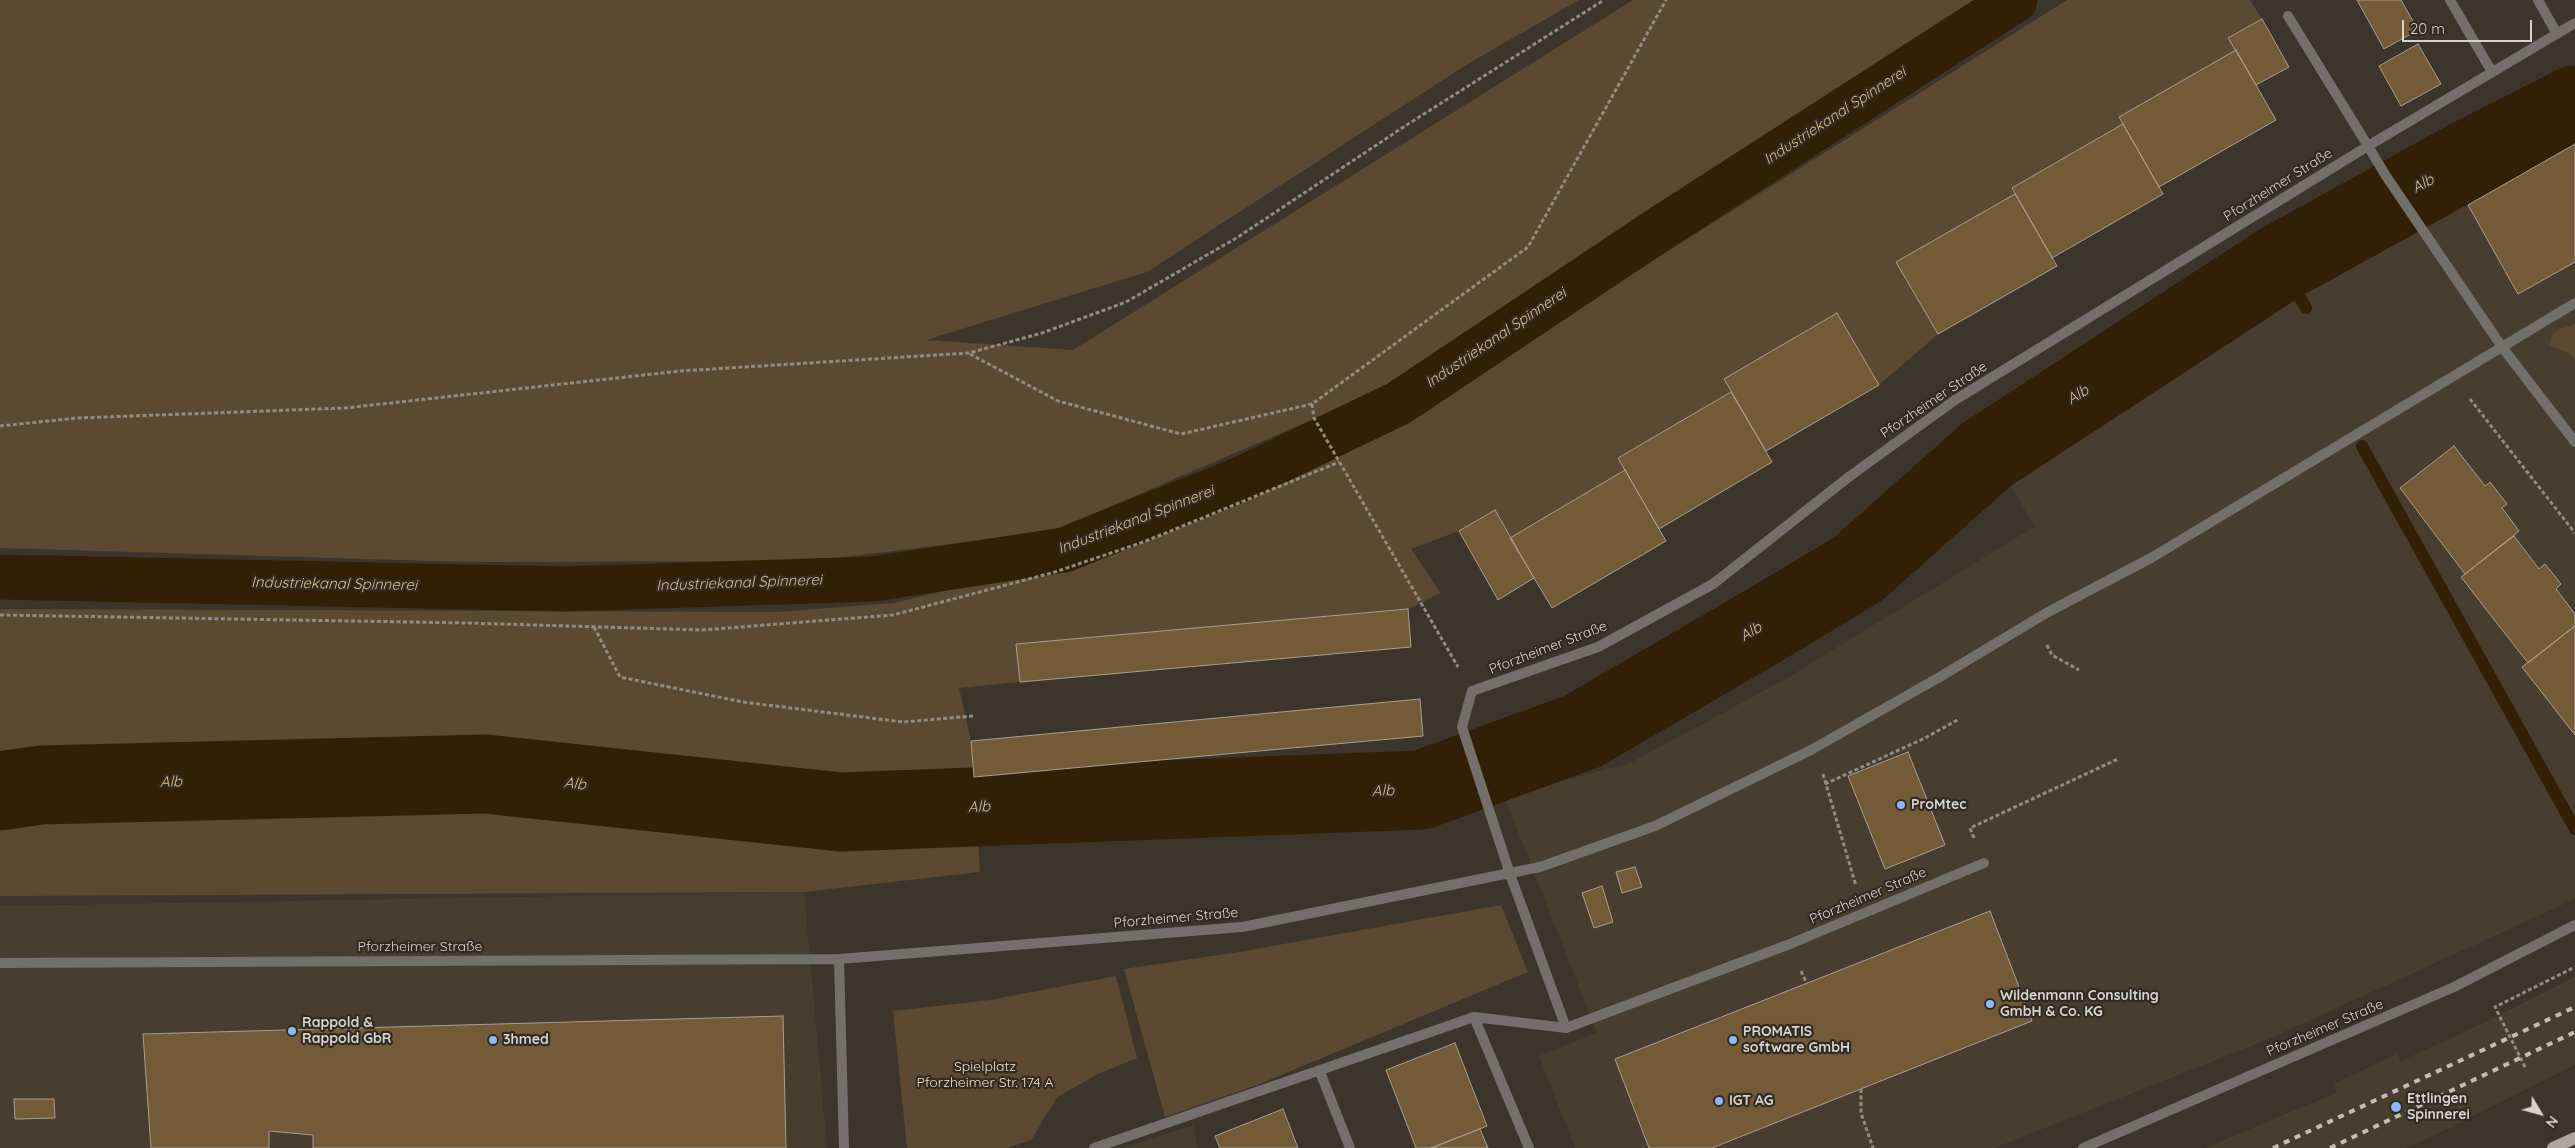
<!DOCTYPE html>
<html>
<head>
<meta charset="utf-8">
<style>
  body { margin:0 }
  #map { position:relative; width:2575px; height:1148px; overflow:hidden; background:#3c352c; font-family:Quicksand,sans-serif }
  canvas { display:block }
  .north { position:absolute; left:2515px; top:1088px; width:50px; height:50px; -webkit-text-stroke:4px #322b23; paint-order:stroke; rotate:127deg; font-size:14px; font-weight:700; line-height:20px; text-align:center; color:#d7d3cd }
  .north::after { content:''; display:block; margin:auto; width:18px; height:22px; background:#d7d3cd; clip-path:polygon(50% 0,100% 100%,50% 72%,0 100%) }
  .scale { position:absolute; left:2402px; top:20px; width:130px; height:22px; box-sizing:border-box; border:2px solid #d7d3cd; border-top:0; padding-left:6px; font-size:15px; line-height:18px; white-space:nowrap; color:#d7d3cd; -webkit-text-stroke:4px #322b23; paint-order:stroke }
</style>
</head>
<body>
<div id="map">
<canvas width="2575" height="1148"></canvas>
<div class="north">N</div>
<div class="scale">20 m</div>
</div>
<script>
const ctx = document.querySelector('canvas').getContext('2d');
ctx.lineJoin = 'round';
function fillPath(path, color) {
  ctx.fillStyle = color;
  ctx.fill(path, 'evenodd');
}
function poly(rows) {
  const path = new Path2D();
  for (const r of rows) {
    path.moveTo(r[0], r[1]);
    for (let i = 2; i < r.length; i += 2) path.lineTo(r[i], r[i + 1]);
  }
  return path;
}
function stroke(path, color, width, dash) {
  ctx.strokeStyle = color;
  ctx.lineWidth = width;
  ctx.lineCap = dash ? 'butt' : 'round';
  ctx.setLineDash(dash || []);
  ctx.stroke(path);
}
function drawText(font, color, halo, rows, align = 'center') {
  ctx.font = font + ' Quicksand,sans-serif';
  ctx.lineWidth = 4.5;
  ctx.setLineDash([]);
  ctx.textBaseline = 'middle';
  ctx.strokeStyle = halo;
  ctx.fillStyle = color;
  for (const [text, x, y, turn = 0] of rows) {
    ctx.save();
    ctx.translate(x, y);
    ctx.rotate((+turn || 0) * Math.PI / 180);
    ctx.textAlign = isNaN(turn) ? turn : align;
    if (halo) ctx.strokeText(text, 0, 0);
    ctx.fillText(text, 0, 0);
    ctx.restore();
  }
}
fillPath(poly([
  [2575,134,2575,899,2271,1038,1994,1148,1575,1148,1539,1056,1597,1033,1504,796,1630,763,1782,681,2034,527,2002,468],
  [804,892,827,1148,0,1148,0,906],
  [2575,977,2575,1065,2431,1137,2406,1148,2205,1148,2336,1093,2335,1083,2397,1054,2401,1061,2486,1022],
  [1193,1125,1198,1148,1121,1148]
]), '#483e2f');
fillPath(poly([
  [0,0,1579,0,1466,65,1147,272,926,340,1073,350,1633,0,1983,0,1384,389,1053,531,813,561,466,562,0,548],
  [2067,0,2250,0,2262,19,2229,37,2236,50,2123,124,2012,188,2015,194,1896,262,1938,334,1879,385,1837,313,1724,379,1731,392,1618,458,1625,470,1510,538,1495,510,1459,531,1411,549,1441,593,1408,609,1017,644,1020,682,959,688,971,741,980,872,804,892,0,896,0,609,776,612,894,603,1034,569,1177,522,1327,455,1370,439],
  [2575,324,2575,360,2570,354,2549,345,2552,335,2557,330],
  [1501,905,1528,972,1257,1085,1165,1117,1124,969,1239,952],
  [1116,976,1137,1058,1100,1073,1057,1097,1031,1140,1007,1148,907,1148,893,1011,990,1000]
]), '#5b4a31');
stroke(poly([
  [2280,263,2306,308],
  [2362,446,2575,829]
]), '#312005', 12);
stroke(poly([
  [0,577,565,589,873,579,1064,550,1239,480,1399,403,1661,228,2015,0]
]), '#312005', 45);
stroke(poly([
  [0,791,41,785,485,774,841,812,1421,790,1583,731,1758,629,1858,569,1986,455,2280,263,2465,161,2575,105]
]), '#312005', 79);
const building = poly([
  [2357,0,2401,0,2418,30,2384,49,2357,0],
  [2262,19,2289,67,2256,85,2228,38,2262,19],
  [2418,44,2441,84,2401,106,2379,66,2418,44],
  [2236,50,2276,120,2159,187,2119,117,2236,50],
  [2123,124,2163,194,2052,258,2012,188,2123,124],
  [2575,144,2575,262,2518,294,2468,205,2575,144],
  [2015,194,2057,266,1938,334,1896,262,2015,194],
  [1837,313,1879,385,1766,451,1724,379,1837,313],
  [1731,392,1772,462,1659,529,1618,458,1731,392],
  [2454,446,2485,486,2490,482,2507,504,2502,508,2519,531,2465,574,2400,488,2454,446],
  [1625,470,1666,541,1552,608,1510,538,1625,470],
  [1495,510,1534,578,1498,600,1459,531,1495,510],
  [2514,536,2539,569,2545,564,2561,584,2556,589,2575,614,2575,626,2528,663,2461,577,2514,536],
  [1408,609,1411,647,1020,682,1016,644,1408,609],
  [2575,626,2575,735,2522,667,2575,626],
  [1420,699,1423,736,974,777,971,741,1420,699],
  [1908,752,1945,845,1885,869,1848,776,1908,752],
  [1635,867,1642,887,1622,893,1616,872,1635,867],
  [1602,886,1613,922,1594,928,1582,893,1602,886],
  [1990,911,2032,1021,1712,1148,1649,1148,1615,1059,1990,911],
  [783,1016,786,1148,313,1148,313,1135,269,1131,269,1148,151,1148,143,1034,783,1016],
  [1455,1043,1487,1126,1431,1148,1416,1148,1386,1070,1455,1043],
  [14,1099,54,1099,55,1118,15,1119,14,1099],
  [1283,1109,1298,1148,1220,1148,1215,1136,1283,1109],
  [1480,1129,1488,1148,1431,1148,1480,1129]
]);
fillPath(building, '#745b37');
stroke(building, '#a79f94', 1);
stroke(poly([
  [970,354,1058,401,1181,434,1312,404,1528,247,1666,0],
  [2470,399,2575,533],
  [1312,404,1314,418,1458,667],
  [0,426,78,418,345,408,680,371,969,353,1042,333,1126,302,1238,237,1405,126,1604,0],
  [0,615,468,623,702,630,893,615,1055,572,1146,541,1339,462],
  [594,627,620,677,743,702,903,722,973,716],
  [2047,645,2052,655,2079,670],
  [1823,774,1856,886],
  [1825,784,1925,738,1959,719],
  [1974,838,1970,828,2118,759],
  [1801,971,1807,984],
  [2525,1067,2495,1007,2575,967],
  [1861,1089,1861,1113,1873,1148]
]), '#908b83', 3, [4, 2.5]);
stroke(poly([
  [2450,0,2492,72],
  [2538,0,2557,34],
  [2288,16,2368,146,2575,23],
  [2502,347,2575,303],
  [1474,1017,1529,1148],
  [1566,1028,1790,944,1984,863],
  [1320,1072,1350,1148],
  [1094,1148,1474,1017,1566,1028,1510,874]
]), '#736f6b', 10);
stroke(poly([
  [1510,874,1462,727,1472,691,1598,647,1713,584,1850,476,1955,400,2368,146,2386,176,2502,347,2575,442],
  [839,959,844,1148],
  [0,963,839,959,1242,927,1540,867,1655,826,1811,750,1938,678,2048,612,2151,558,2502,347],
  [2083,1148,2454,987,2575,925]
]), '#736f6b', 10);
stroke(poly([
  [2553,1148,2575,1138]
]), '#ada79d', 12);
stroke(poly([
  [2273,1148,2575,1007],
  [2330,1148,2575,1032]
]), '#c2beb7', 4, [6, 6]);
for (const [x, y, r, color] of [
  [1901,805,5,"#88bafc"],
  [1990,1004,5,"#88bafc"],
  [292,1031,5,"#88bafc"],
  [493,1040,5,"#88bafc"],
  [1733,1040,5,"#88bafc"],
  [1719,1101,5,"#88bafc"],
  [2396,1107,6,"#88bafc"]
]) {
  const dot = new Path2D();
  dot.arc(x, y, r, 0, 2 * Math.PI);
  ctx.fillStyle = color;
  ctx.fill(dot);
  stroke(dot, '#322b23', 2);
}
drawText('14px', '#d7d3cd', '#322b23', [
  ["Pforzheimer Straße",2278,185,-32],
  ["Pforzheimer Straße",1934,400,-34],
  ["Pforzheimer Straße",1548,648,-21],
  ["Pforzheimer Straße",1868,896,-23],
  ["Pforzheimer Straße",1176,918,-5],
  ["Pforzheimer Straße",420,947],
  ["Pforzheimer Straße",2325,1028,-23]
]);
drawText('bold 14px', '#d7d3cd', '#322b23', [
  ["ProMtec",1911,805],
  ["Wildenmann Consulting",2000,996],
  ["GmbH & Co. KG",2000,1012],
  ["Rappold &",302,1023],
  ["Rappold GbR",302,1039],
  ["PROMATIS",1743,1032],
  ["software GmbH",1743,1048],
  ["3hmed",503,1040],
  ["Ettlingen",2407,1099],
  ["Spinnerei",2407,1115],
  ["IGT AG",1729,1101]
], 'left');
drawText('14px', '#f9dfbc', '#322b23', [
  ["Spielplatz",985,1067],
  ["Pforzheimer Str. 174 A",985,1083]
]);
drawText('italic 15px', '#e4ba7f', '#322b23', [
  ["Industriekanal Spinnerei",1835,116,-33],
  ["Alb",2423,184,-29],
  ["Industriekanal Spinnerei",1496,338,-34],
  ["Alb",2078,395,-33],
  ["Industriekanal Spinnerei",1136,520,-21],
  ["Industriekanal Spinnerei",739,583,-2],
  ["Industriekanal Spinnerei",334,584,1],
  ["Alb",1751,632,-31],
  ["Alb",171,782,-1],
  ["Alb",575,784,6],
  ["Alb",1383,791,-2],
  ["Alb",979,807,-2]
]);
</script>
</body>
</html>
